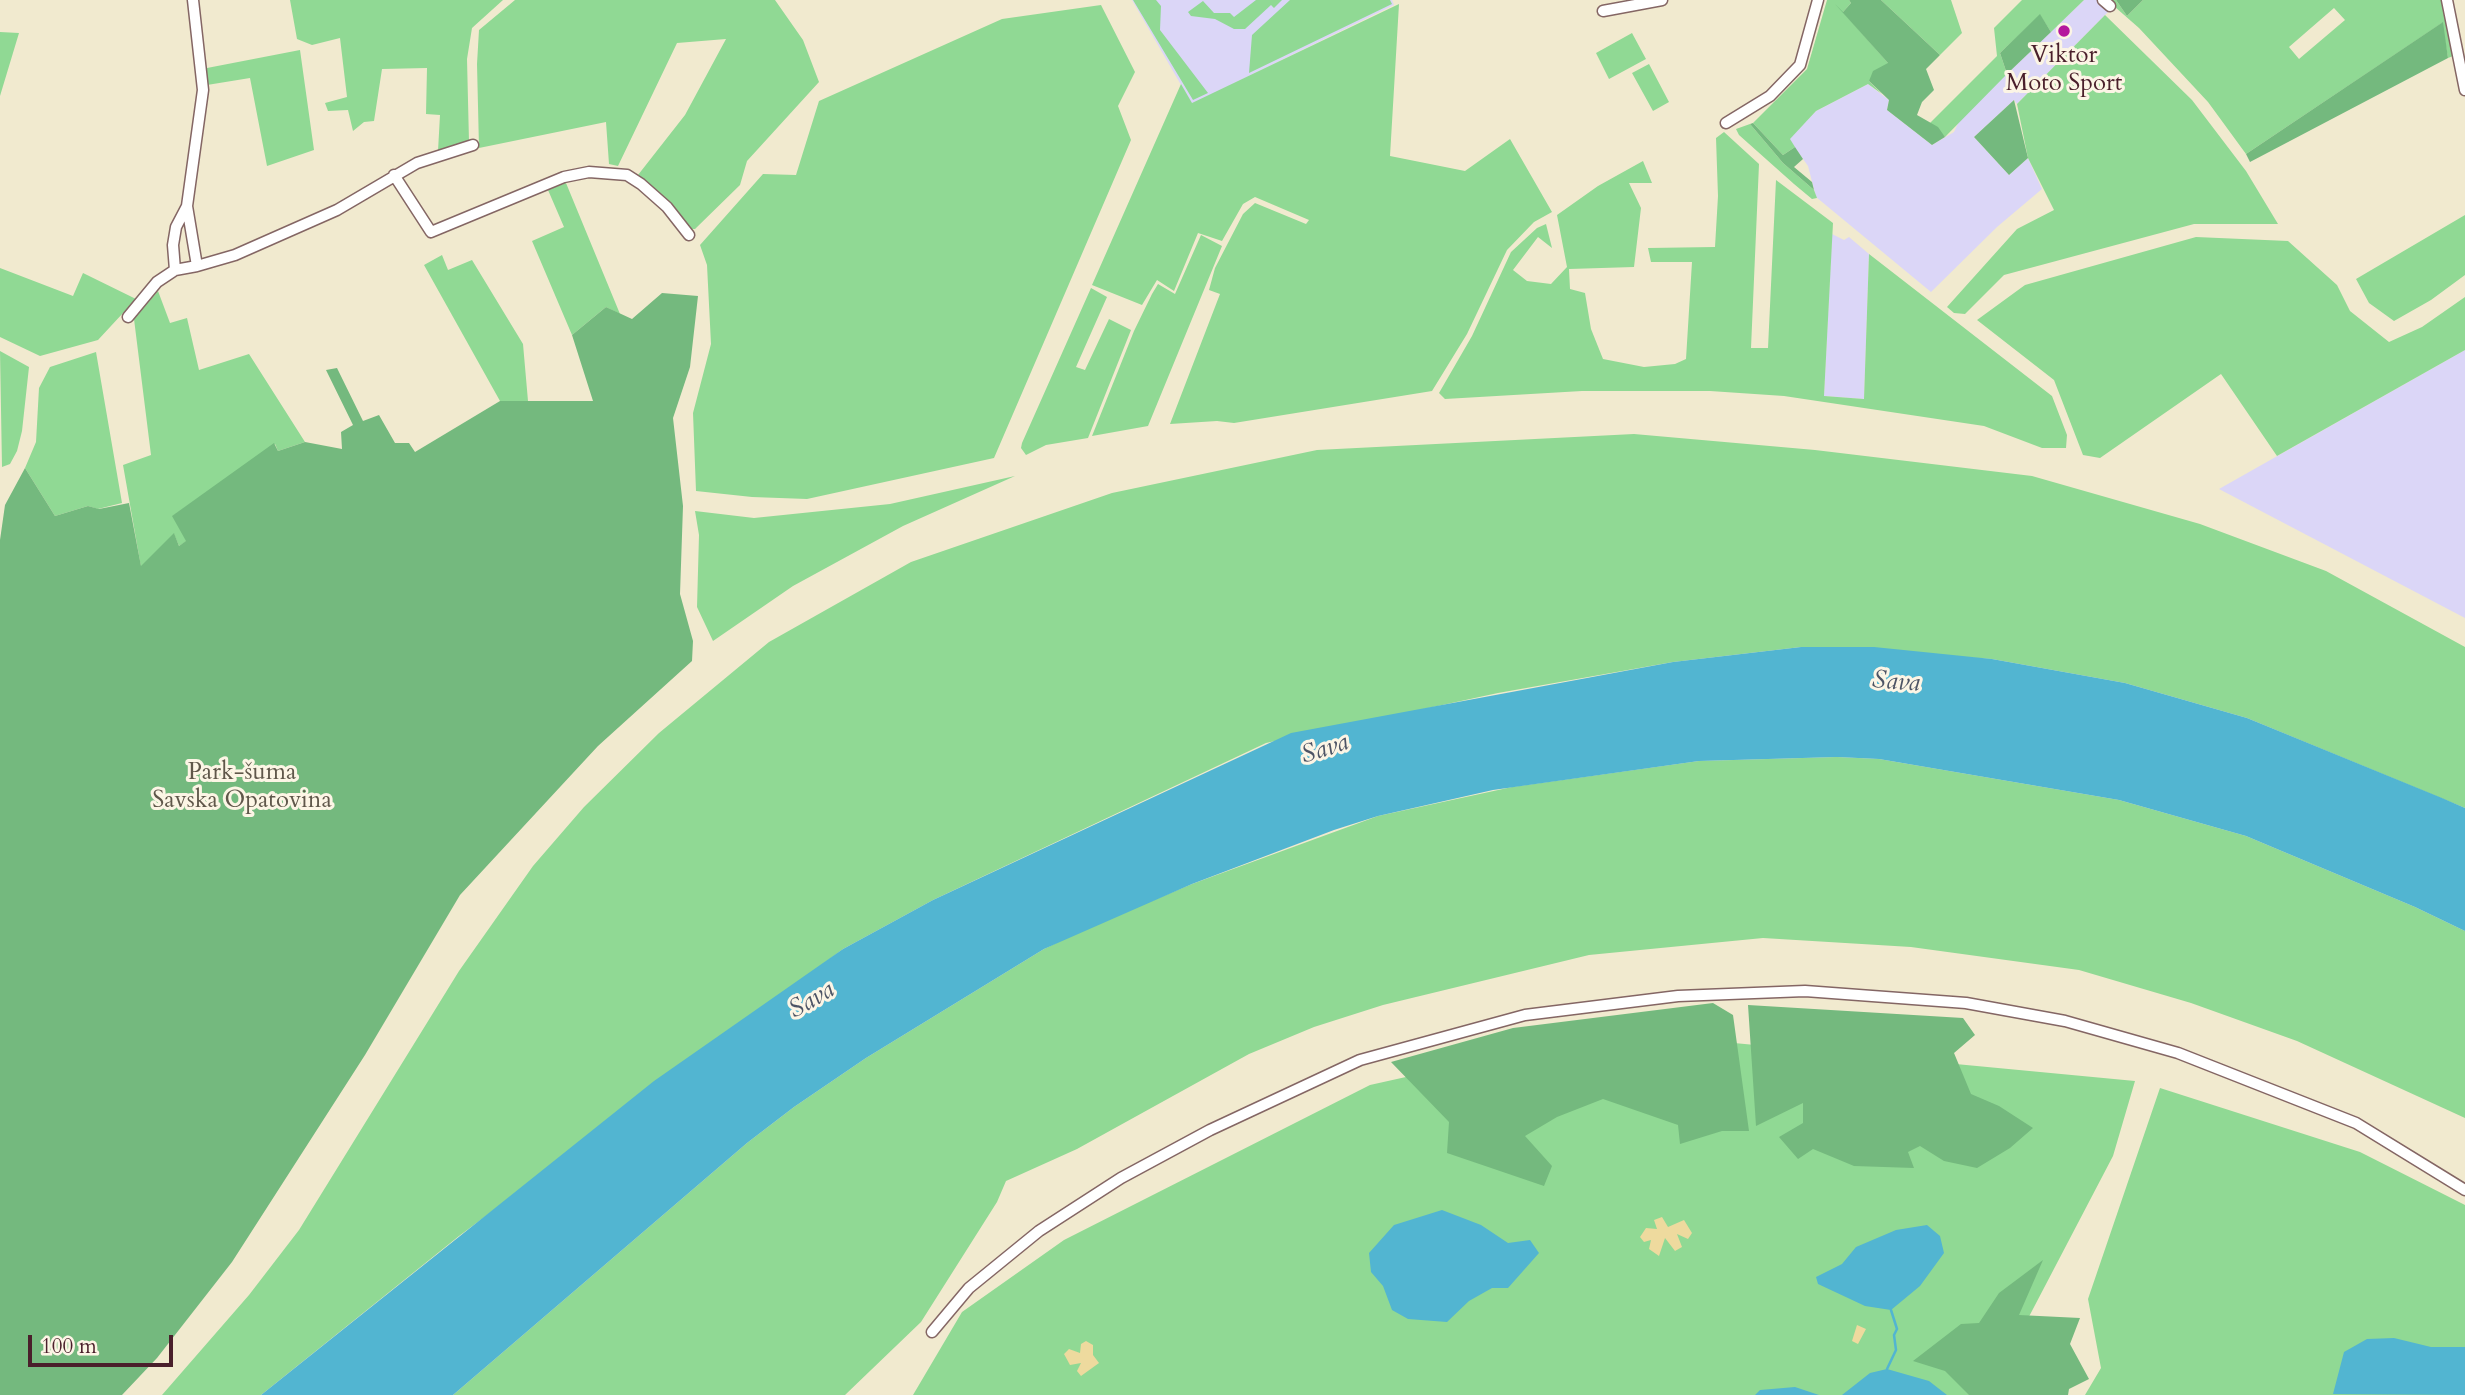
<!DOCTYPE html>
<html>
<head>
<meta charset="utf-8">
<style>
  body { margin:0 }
  #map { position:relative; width:2465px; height:1395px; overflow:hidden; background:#f1eacf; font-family:Cardo,serif }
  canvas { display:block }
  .scale { position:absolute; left:28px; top:1335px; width:145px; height:32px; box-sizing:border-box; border:4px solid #4a1f2b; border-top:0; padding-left:9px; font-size:21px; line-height:24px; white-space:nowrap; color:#4a1f2b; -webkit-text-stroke:5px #fcf5e5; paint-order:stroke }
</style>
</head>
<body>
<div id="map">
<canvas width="2465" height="1395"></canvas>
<div class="scale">100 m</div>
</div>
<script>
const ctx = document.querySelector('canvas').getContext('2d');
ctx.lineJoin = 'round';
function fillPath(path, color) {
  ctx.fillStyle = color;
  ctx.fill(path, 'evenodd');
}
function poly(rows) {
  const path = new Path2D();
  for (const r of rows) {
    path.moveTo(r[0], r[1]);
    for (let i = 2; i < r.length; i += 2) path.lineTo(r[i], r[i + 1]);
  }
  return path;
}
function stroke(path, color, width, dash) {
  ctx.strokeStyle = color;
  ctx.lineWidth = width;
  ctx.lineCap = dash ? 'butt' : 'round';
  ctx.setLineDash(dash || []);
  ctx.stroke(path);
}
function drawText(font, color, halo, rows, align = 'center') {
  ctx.font = font + ' Cardo,serif';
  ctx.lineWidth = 6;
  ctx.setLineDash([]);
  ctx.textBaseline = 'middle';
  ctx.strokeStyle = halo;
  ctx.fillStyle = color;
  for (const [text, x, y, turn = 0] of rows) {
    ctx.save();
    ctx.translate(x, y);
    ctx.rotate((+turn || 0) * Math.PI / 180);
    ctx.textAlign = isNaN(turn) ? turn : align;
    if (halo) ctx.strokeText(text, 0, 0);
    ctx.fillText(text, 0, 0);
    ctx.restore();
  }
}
fillPath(poly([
  [1132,0,1392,0,1394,5,1192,104],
  [2084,0,2098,0,2109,11,2017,104,2014,100,1974,137,2009,175,2028,158,2042,189,1997,227,1931,292,1816,197,1808,166,1789,139,1816,111,1868,84,1889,100,1887,110,1932,145,1954,132,1960,119],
  [1832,234,1844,240,1849,237,1869,254,1864,399,1824,396],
  [2465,350,2465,618,2219,489]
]), '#dbd6f7');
fillPath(poly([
  [290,0,503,0,472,28,467,59,469,142,438,151,440,115,426,114,427,68,382,69,374,121,364,122,353,131,348,110,328,111,325,103,347,97,340,38,312,45,297,39],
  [515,0,775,0,803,40,819,82,747,161,740,185,695,229,690,229,658,192,638,175,685,115,726,39,677,43,618,166,609,164,606,122,479,148,477,64,479,30],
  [1133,0,1156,0,1161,6,1160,30,1208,93,1193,100],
  [1256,0,1282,0,1274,8,1271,5,1245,29,1234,29,1215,19,1191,16,1188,12,1203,1,1214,13,1230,13,1234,17],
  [1290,0,1390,0,1392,4,1249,73,1252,35],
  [1827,0,1849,0,1851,3,1843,12,1889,64,1869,81,1882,94,1868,84,1816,111,1790,139,1795,147,1783,155,1753,123,1807,69],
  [1881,0,1951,0,1962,33,1940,55],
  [2022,0,2084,0,2051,32,2040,15,2000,53,2007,74,1945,137,1930,123,1997,56,1994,28],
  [2107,0,2116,0,2127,16,2143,0,2443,0,2453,56,2448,58,2442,23,2246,154,2208,102,2139,28],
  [2334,8,2345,20,2299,59,2289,47],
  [1399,4,1390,156,1465,171,1510,139,1552,212,1534,222,1507,250,1467,334,1432,391,1234,423,1217,421,1170,424,1220,294,1209,290,1215,268,1243,214,1255,203,1306,224,1309,220,1255,197,1243,204,1222,241,1198,233,1174,291,1157,280,1142,305,1092,285,1181,84,1192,103],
  [1101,5,1135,72,1118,106,1131,140,994,458,807,499,752,497,696,491,693,413,711,344,707,265,700,245,763,174,796,175,819,101,1002,19],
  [2105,15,2192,100,2246,171,2278,224,2194,224,2004,275,1965,314,1954,313,1947,307,2017,229,2054,210,2028,158,2017,104],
  [0,32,19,33,0,96],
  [1632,33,1646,59,1609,79,1596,53],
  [300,50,314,150,267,166,250,78,207,85,207,68],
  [1649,64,1669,102,1653,111,1632,73],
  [1750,124,1783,163,1814,190,1817,198,1812,199,1794,184,1739,135,1736,129],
  [1724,132,1759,164,1751,348,1768,348,1776,180,1833,223,1824,396,1864,399,1869,254,2052,396,2067,435,2066,448,2042,448,1984,426,1784,396,1710,391,1582,391,1445,399,1439,393,1472,336,1511,252,1537,228,1546,224,1552,248,1538,237,1513,270,1527,281,1551,284,1567,267,1557,215,1598,186,1643,161,1652,183,1629,183,1641,208,1634,267,1569,269,1570,289,1585,293,1591,329,1603,359,1644,367,1675,364,1686,359,1692,262,1651,262,1648,248,1715,247,1718,196,1716,138],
  [566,183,620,314,606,307,572,335,532,241,564,227,548,190],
  [2465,215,2465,275,2431,300,2394,321,2369,303,2356,279],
  [1201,235,1222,246,1148,426,1092,436,1134,331,1152,294,1158,284,1175,294],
  [2196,237,2288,241,2337,285,2350,311,2389,342,2422,327,2465,297,2465,350,2277,456,2221,374,2100,458,2083,455,2054,380,1977,320,2025,285],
  [442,255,448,270,472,260,523,344,528,401,500,401,424,265],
  [0,268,73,296,83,273,136,299,98,340,40,356,0,337],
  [1091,288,1107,297,1076,367,1085,370,1109,319,1131,330,1088,438,1046,445,1026,455,1021,448,1022,443],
  [158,291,170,323,187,318,199,370,249,354,305,442,278,451,275,444,173,516,187,541,179,546,174,534,141,567,123,465,151,455,134,319],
  [0,351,29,367,22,431,17,451,10,464,2,467],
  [96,352,122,503,98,509,88,506,55,516,25,468,36,442,39,388,50,367],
  [1634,434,1815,450,2032,476,2200,524,2326,571,2465,647,2465,808,2247,718,2125,683,1992,659,1801,647,1673,662,1498,693,1266,743,933,900,843,949,459,1236,261,1395,162,1395,249,1295,299,1230,459,971,533,866,584,807,659,733,769,642,911,562,1112,493,1317,450],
  [1015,476,903,526,793,586,713,641,697,607,699,535,695,511,754,518,890,504],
  [1837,757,1879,759,2119,800,2246,836,2415,907,2465,931,2465,1118,2297,1041,2191,1003,2079,970,1911,947,1763,938,1589,955,1383,1005,1314,1027,1249,1054,1077,1149,1006,1181,997,1202,921,1322,845,1395,453,1395,747,1143,794,1107,866,1058,1044,949,1087,928,1192,884,1378,816,1512,787,1699,761],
  [1713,1041,2135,1081,2113,1156,1988,1395,913,1395,962,1312,1064,1240,1370,1085,1554,1044],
  [2160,1088,2360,1152,2465,1205,2465,1395,2085,1395,2101,1368,2088,1299]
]), '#90d994');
fillPath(poly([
  [1849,0,1881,0,1940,55,1926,69,1934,90,1922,102,1917,115,1938,127,1945,137,1932,145,1887,110,1889,100,1869,81,1873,71,1888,63,1835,4,1843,12,1851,3],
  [2116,0,2143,0,2127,16],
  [2040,14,2051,32,2007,74,2000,53],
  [2443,22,2448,58,2250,162,2246,154],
  [2014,100,2028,158,2009,175,1974,137],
  [1753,123,1783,155,1795,147,1803,159,1794,167,1812,182,1814,190,1783,163,1750,124],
  [662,293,698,296,690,367,673,418,683,506,680,594,693,641,692,661,598,746,460,895,365,1055,232,1262,157,1358,122,1395,0,1395,0,540,5,505,25,468,55,516,88,506,99,509,129,503,141,566,174,533,179,546,186,541,172,516,274,443,278,451,305,442,342,449,341,432,353,425,326,370,337,368,363,421,379,415,395,443,409,443,415,452,500,401,593,401,572,335,606,307,632,319],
  [1713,1003,1733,1015,1749,1131,1722,1131,1680,1144,1678,1125,1603,1099,1557,1117,1525,1136,1552,1166,1544,1186,1447,1153,1449,1122,1391,1062,1513,1028],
  [1748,1005,1963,1018,1975,1035,1954,1053,1971,1094,1999,1106,2033,1128,2010,1148,1977,1168,1944,1161,1920,1146,1908,1152,1914,1168,1854,1166,1813,1149,1798,1159,1779,1137,1803,1123,1803,1103,1756,1126],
  [2043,1260,2019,1315,2080,1318,2070,1344,2089,1379,2069,1389,2068,1395,1969,1395,1945,1371,1913,1361,1961,1324,1979,1323,1999,1293]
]), '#74b97e');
fillPath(poly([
  [1662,1217,1668,1227,1684,1220,1692,1233,1688,1239,1677,1234,1682,1247,1675,1251,1665,1238,1659,1256,1649,1249,1651,1240,1644,1242,1640,1237,1646,1228,1657,1229,1654,1220],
  [1857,1325,1866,1329,1858,1344,1852,1341],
  [1086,1341,1093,1345,1093,1355,1099,1363,1081,1376,1077,1371,1081,1363,1070,1365,1064,1354,1069,1349,1080,1353,1081,1344]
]), '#eeda9e');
fillPath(poly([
  [1801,647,1874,647,1992,659,2125,683,2247,718,2442,798,2465,808,2465,931,2415,907,2246,836,2119,800,1879,759,1837,757,1699,761,1493,790,1378,816,1334,830,1192,884,1044,949,866,1058,794,1107,747,1143,453,1395,261,1395,654,1081,843,949,933,900,1291,733,1673,662],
  [1442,1210,1481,1225,1508,1243,1530,1240,1539,1253,1508,1288,1492,1288,1469,1301,1447,1322,1408,1319,1392,1310,1383,1286,1371,1272,1369,1253,1394,1225],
  [1927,1225,1940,1236,1944,1253,1920,1286,1891,1310,1865,1306,1818,1284,1816,1277,1842,1264,1856,1247,1896,1230],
  [2394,1338,2431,1347,2465,1347,2465,1395,2333,1394,2344,1352,2367,1339],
  [1887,1369,1929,1381,1947,1395,1842,1395,1870,1373],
  [1795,1387,1819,1395,1755,1395,1760,1390]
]), '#52b5d1');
stroke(poly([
  [1887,1369,1896,1350,1894,1335,1897,1329,1891,1310]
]), '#52b5d1', 2.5);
const minor = poly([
  [2103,0,2110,6],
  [2447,0,2465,90],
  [1603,11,1662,0],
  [1726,123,1770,96,1800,65,1818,0],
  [394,175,431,232,564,177,589,172,627,175,641,184,667,207,689,235],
  [187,206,176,227,173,245,175,270,197,266,187,206,203,90,193,0],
  [197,266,235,255,337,210,417,163,473,145],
  [128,317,157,282,175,270],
  [932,1332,969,1288,1039,1231,1121,1178,1210,1130,1360,1060,1525,1015,1678,996,1805,991,1966,1003,2065,1021,2178,1053,2356,1123,2465,1190]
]);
stroke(minor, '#846664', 13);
stroke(minor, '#fff', 10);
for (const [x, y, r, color] of [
  [2064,31,7,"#b5179e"]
]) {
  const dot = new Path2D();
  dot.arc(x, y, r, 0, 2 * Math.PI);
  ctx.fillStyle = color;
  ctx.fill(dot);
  stroke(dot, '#fcf5e5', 2.5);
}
drawText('24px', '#4a1f2b', '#fcf5e5', [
  ["Viktor",2064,56],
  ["Moto Sport",2064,84]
]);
drawText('24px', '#5f574a', '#fcf5e5', [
  ["Park-šuma",242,773],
  ["Savska Opatovina",242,801]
]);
drawText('italic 26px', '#4d5465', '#fcf5e5', [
  ["Sava",1896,683,4],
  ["Sava",1325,750,-18],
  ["Sava",812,1001,-31]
]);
</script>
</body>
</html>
